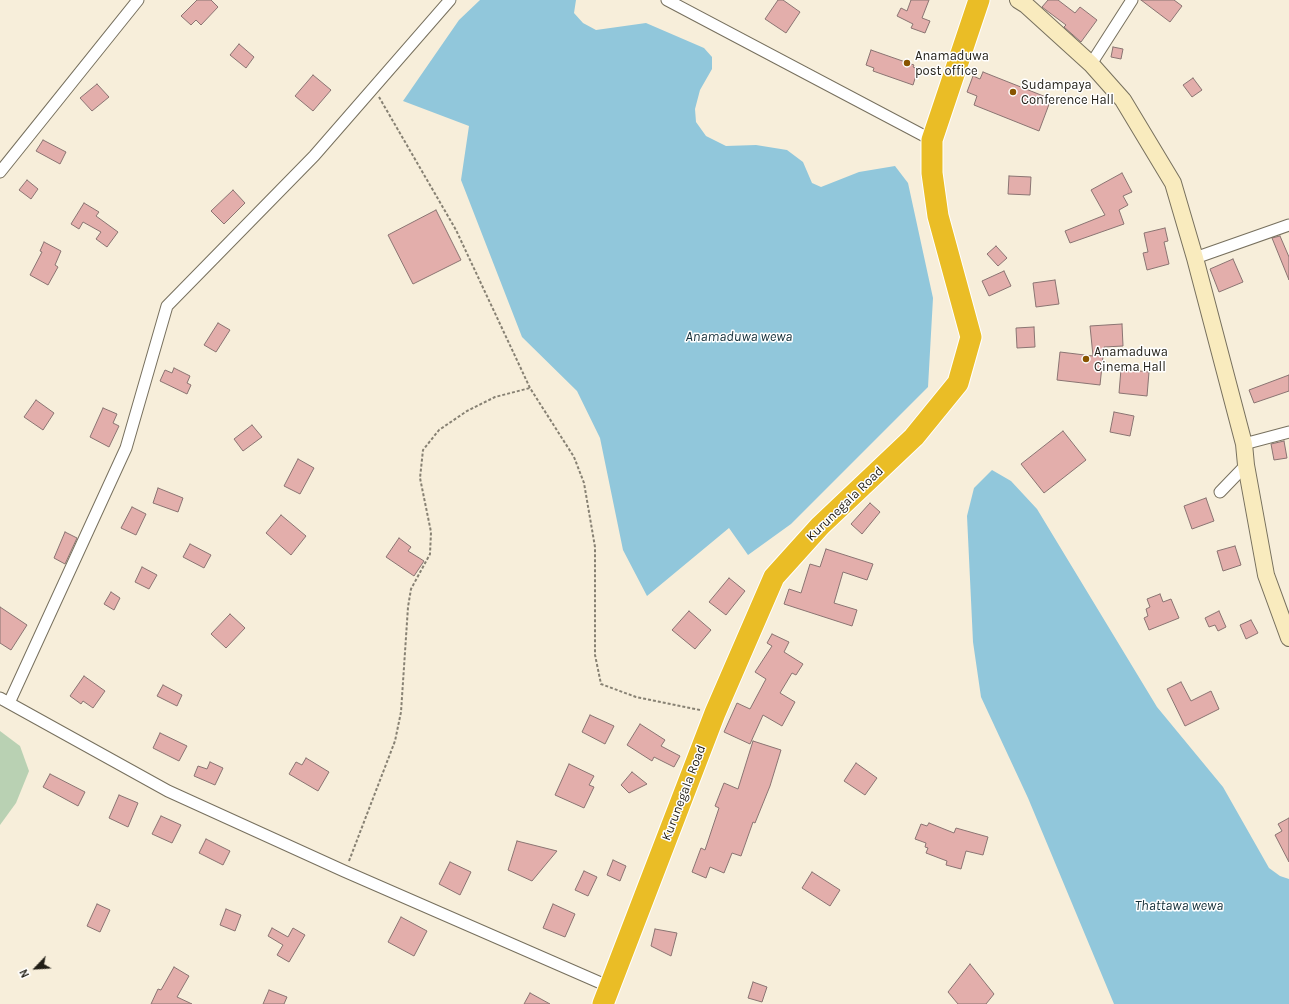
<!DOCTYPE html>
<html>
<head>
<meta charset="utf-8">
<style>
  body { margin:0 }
  #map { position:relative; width:1289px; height:1004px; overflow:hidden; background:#f7eeda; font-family:Karla,sans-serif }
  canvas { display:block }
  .north { position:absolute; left:16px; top:948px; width:40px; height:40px; -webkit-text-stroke:3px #fff; paint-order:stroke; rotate:245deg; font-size:11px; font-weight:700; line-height:16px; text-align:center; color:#211e16 }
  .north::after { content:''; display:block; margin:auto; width:14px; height:18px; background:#211e16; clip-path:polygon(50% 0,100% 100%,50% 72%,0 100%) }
</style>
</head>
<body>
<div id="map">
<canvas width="1289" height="1004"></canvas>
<div class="north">N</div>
</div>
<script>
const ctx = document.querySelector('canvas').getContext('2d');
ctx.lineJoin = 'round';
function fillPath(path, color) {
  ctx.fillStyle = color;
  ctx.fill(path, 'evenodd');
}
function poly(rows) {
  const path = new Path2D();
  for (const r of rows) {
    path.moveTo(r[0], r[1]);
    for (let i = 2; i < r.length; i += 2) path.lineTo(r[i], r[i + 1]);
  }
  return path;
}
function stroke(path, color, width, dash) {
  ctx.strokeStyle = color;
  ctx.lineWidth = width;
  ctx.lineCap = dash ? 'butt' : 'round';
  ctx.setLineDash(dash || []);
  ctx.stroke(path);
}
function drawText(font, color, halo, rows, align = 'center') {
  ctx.font = font + ' Karla,sans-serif';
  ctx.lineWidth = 3;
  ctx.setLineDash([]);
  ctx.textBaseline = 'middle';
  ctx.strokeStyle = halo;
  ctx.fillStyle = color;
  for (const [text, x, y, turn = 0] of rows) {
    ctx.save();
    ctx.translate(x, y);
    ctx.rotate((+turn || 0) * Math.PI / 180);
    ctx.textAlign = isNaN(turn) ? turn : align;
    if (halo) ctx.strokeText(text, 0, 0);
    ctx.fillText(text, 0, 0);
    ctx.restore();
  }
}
fillPath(poly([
  [0,731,20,746,29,771,16,803,0,825]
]), '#b9d1b3');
fillPath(poly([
  [480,0,576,0,574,13,583,23,596,30,646,23,704,48,712,57,712,69,700,90,695,109,696,122,706,136,726,146,756,145,787,150,803,162,812,183,821,187,859,172,895,166,908,183,933,298,928,387,791,524,748,555,729,528,647,596,623,550,600,438,577,391,522,337,461,180,469,126,403,101,459,20],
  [992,470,1011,481,1037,509,1157,707,1223,787,1269,868,1280,876,1289,879,1289,1004,1114,1004,1028,798,981,697,973,642,967,516,974,488]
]), '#91c7db');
const building = poly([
  [197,0,211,0,218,7,201,25,196,20,191,25,181,16,197,0],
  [778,0,783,0,800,12,786,33,765,19,778,0],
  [911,0,929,0,922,18,930,21,925,33,911,28,913,24,897,16,901,8,907,11,911,0],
  [1048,0,1058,0,1075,13,1080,7,1097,20,1081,42,1064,27,1066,25,1042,7,1048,0],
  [1141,0,1174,0,1182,6,1170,22,1141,0],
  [239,44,254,57,246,68,230,55,239,44],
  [1113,47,1123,49,1121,59,1111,57,1113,47],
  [871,50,914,65,913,67,918,69,913,85,873,71,874,68,866,65,871,50],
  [983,72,1051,99,1039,131,974,105,977,96,967,92,973,76,980,79,983,72],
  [313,75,331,90,313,111,295,96,313,75],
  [1193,78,1202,90,1192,97,1183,85,1193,78],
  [97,84,109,97,92,111,80,98,97,84],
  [43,140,66,152,60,164,36,151,43,140],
  [1122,173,1132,192,1123,196,1128,205,1119,210,1124,224,1070,243,1065,231,1105,215,1091,190,1122,173],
  [1009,176,1031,177,1030,195,1008,194,1009,176],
  [27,180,38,189,31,199,19,190,27,180],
  [233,190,245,203,224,224,211,211,233,190],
  [84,203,99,212,96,216,118,232,107,247,96,239,101,232,83,222,79,229,71,224,84,203],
  [436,210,461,260,413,284,388,235,436,210],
  [1165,228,1168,241,1164,242,1169,264,1147,270,1143,253,1148,252,1144,233,1165,228],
  [1280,236,1289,257,1289,280,1272,238,1280,236],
  [44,242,61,251,55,265,58,267,48,285,30,275,42,252,40,251,44,242],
  [996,246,1007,258,998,266,987,254,996,246],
  [1233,259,1243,282,1219,292,1210,269,1233,259],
  [1004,271,1011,286,989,296,982,281,1004,271],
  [1055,280,1059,304,1036,307,1033,283,1055,280],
  [218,323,230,330,216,352,204,345,218,323],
  [1122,324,1123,346,1104,347,1100,385,1057,380,1060,352,1093,356,1090,326,1122,324],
  [1034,327,1035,347,1017,348,1016,328,1034,327],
  [174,368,190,376,187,383,191,385,187,394,160,381,165,370,172,373,174,368],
  [1121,369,1149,372,1147,396,1119,393,1121,369],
  [1289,375,1289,391,1254,403,1249,390,1289,375],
  [36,400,54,413,43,430,24,417,36,400],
  [103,408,117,414,113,423,119,426,109,447,90,437,103,408],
  [1114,412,1134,416,1130,436,1110,432,1114,412],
  [252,425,262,437,243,451,234,439,252,425],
  [1063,431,1086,460,1044,493,1021,464,1063,431],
  [1284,441,1287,458,1274,460,1271,444,1284,441],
  [298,459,314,468,300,494,284,486,298,459],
  [158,488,183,498,178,512,153,503,158,488],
  [1206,498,1214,521,1192,529,1184,506,1206,498],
  [870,503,880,512,862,534,851,524,870,503],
  [132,507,146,514,136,535,121,528,132,507],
  [281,515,306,536,291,555,266,533,281,515],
  [65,532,77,538,65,564,54,558,65,532],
  [399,538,411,547,408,551,424,561,414,576,386,557,399,538],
  [190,544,211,555,204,568,183,557,190,544],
  [1235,546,1241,565,1223,571,1217,551,1235,546],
  [826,549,873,564,867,580,843,572,834,603,857,610,852,626,784,604,789,589,801,593,810,564,820,567,826,549],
  [142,567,157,575,149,589,135,582,142,567],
  [729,578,745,591,726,615,709,602,729,578],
  [111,592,120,598,114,610,104,604,111,592],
  [1160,594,1163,602,1171,599,1179,618,1149,630,1144,618,1148,616,1146,609,1150,607,1147,599,1160,594],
  [0,607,27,625,11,650,0,643,0,607],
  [689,611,711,630,695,649,672,630,689,611],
  [1219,611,1226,627,1218,631,1215,625,1209,627,1205,618,1219,611],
  [230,614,245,628,226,648,211,634,230,614],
  [1251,620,1258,633,1246,639,1240,625,1251,620],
  [772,634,789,642,784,652,803,664,796,675,792,673,780,693,795,702,782,726,763,715,750,744,724,732,737,703,750,709,766,679,755,672,772,646,767,643,772,634],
  [84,676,105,691,93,708,83,701,81,704,70,696,84,676],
  [1181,682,1191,701,1211,691,1219,709,1185,726,1167,689,1181,682],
  [163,685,182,695,177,706,157,696,163,685],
  [590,715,614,726,605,744,582,732,590,715],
  [640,724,665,740,661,746,680,756,674,767,654,757,652,761,627,745,640,724],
  [160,733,187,746,179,761,153,748,160,733],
  [753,741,781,750,770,786,755,823,753,822,741,856,732,853,724,873,710,867,706,878,692,872,701,848,705,850,719,808,715,806,724,783,738,789,753,741],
  [306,758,329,772,318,791,289,774,296,762,302,765,306,758],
  [210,762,223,768,215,785,194,776,198,766,207,769,210,762],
  [856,763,877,778,865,795,844,781,856,763],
  [569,764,594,776,589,785,594,787,584,808,555,795,569,764],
  [632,772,647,784,629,793,621,785,632,772],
  [50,774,85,792,78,806,43,787,50,774],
  [119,795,138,803,128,827,109,818,119,795],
  [161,816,181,825,172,843,152,834,161,816],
  [1289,818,1289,862,1275,835,1282,831,1278,824,1289,818],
  [929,823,954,833,956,828,988,837,983,855,966,851,961,869,946,865,947,861,926,853,928,848,925,847,926,843,915,839,921,824,927,826,929,823],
  [206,839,230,851,223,865,199,853,206,839],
  [517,841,557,851,532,881,508,870,517,841],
  [613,860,626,866,620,881,607,875,613,860],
  [450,862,471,872,460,895,439,884,450,862],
  [584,871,597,877,588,896,575,890,584,871],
  [812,872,840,890,830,906,802,888,812,872],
  [97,904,110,910,100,932,87,926,97,904],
  [553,904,575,914,565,937,543,928,553,904],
  [226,909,241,915,235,931,220,925,226,909],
  [401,917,427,931,414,956,388,942,401,917],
  [272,928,288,937,293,928,305,935,289,962,277,955,283,945,268,936,272,928],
  [655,929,677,933,671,956,651,946,655,929],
  [970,964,994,994,986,1004,958,1004,948,992,970,964],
  [174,967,189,976,177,997,192,1004,151,1004,158,989,161,990,174,967],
  [753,982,767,987,762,1002,748,998,753,982],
  [269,990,287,997,284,1004,263,1004,269,990],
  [530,993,550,1004,524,1004,530,993]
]);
fillPath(building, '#e3aeab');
stroke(building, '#8a7472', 1);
const street = poly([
  [667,0,932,140],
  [1091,64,1132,0],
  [0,172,138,0],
  [1195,258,1289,225],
  [1244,444,1289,432],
  [1220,492,1246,465],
  [0,698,168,791,344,871,610,987],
  [9,703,126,448,167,306,314,156,450,0]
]);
const secondary = poly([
  [1018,0,1026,5,1091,64,1123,100,1173,183,1195,258,1244,444,1246,465,1266,575,1289,638]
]);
const highway = poly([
  [603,1004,715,713,774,577,820,526,914,437,958,383,971,337,938,216,932,173,932,140,979,0]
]);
stroke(street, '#77705e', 13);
stroke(secondary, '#77705e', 18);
stroke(highway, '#fff', 23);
stroke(poly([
  [379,97,456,230,530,388,574,457,584,483,595,547,595,655,601,684,636,697,700,710],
  [349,861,395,741,401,712,408,607,411,589,430,554,431,532,420,478,423,450,439,430,467,411,495,397,530,388]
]), '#878173', 2, [3, 2]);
stroke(street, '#fff', 11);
stroke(secondary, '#f9ebbe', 16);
stroke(highway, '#eabd26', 21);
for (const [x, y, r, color] of [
  [907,63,4,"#885400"],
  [1013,92,4,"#885400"],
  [1086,359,4,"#885400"]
]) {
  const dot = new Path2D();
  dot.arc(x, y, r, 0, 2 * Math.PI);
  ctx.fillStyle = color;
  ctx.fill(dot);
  stroke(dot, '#fff', 1.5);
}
drawText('13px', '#211e16', '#fff', [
  ["Anamaduwa",915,56],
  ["post office",915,71],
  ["Sudampaya",1021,85],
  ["Conference Hall",1021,100],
  ["Anamaduwa",1094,352],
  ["Cinema Hall",1094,367]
], 'left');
drawText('13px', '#211e16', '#fff', [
  ["Kurunegala Road",845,504,-44],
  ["Kurunegala Road",684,793,-69]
]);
drawText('italic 14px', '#122d37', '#fff', [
  ["Anamaduwa wewa",739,337],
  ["Thattawa wewa",1179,906]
]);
</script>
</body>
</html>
